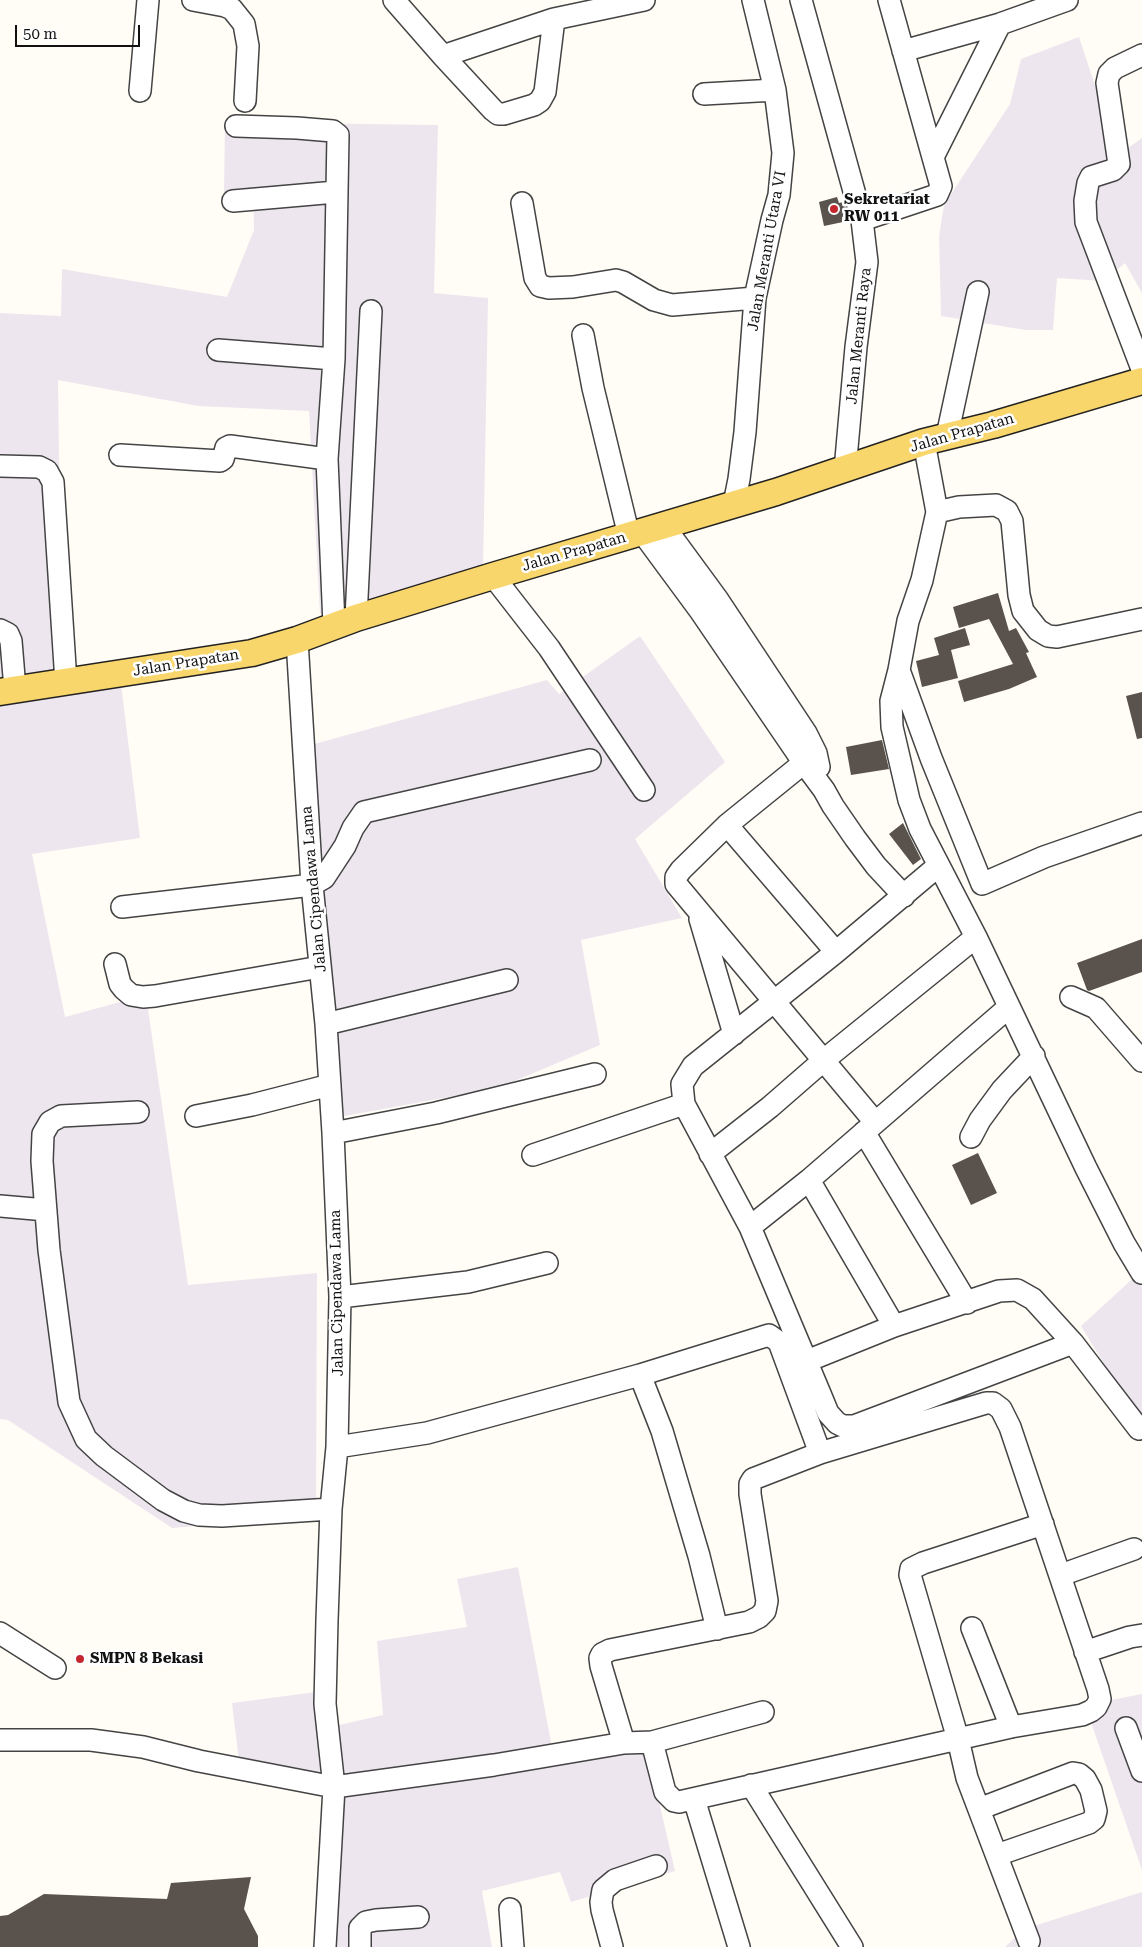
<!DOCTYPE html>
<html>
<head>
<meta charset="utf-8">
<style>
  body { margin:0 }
  #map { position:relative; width:1142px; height:1947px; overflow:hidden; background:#fffdf5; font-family:"Roboto Serif",serif }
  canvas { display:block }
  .scale { position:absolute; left:15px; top:25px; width:125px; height:22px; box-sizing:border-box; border:2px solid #111; border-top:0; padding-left:6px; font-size:15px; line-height:18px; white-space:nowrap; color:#111; -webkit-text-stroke:4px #fff; paint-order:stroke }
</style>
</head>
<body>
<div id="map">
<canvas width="1142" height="1947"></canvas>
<div class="scale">50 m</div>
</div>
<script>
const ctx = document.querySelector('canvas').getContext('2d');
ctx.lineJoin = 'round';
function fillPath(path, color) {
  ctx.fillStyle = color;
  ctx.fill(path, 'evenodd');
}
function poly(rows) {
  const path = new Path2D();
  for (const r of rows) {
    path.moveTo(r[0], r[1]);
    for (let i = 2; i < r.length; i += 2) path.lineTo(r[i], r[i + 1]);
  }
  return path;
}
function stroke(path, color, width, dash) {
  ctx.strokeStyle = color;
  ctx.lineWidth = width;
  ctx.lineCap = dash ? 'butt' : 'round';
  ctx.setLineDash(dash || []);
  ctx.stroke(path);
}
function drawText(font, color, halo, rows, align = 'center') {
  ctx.font = font + ' "Roboto Serif",serif';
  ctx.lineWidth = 5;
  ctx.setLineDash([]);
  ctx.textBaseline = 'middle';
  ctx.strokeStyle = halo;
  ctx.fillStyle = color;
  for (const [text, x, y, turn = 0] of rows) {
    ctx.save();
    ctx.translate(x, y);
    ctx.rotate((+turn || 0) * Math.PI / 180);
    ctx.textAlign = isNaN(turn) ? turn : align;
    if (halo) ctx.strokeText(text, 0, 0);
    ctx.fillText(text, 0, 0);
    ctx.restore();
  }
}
fillPath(poly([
  [1079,37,1118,155,1142,138,1142,293,1125,263,1104,281,1057,278,1053,330,1025,330,941,316,939,236,944,205,1010,104,1021,59],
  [225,122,438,125,434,293,488,298,483,569,320,614,309,411,198,406,58,380,62,671,118,660,140,838,32,854,65,1017,146,995,188,1285,317,1273,316,1516,172,1528,8,1420,0,1419,0,313,61,316,62,269,227,297,254,230,253,191,224,192],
  [640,636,725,762,635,839,682,918,581,940,600,1045,498,1088,323,1120,296,749,547,680,559,694],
  [1142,1270,1142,1426,1081,1326],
  [518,1567,554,1758,645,1741,675,1871,571,1902,560,1872,482,1891,492,1947,321,1947,333,1786,241,1778,232,1703,324,1691,326,1728,383,1715,377,1641,467,1627,457,1579],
  [1142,1694,1142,1870,1085,1705],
  [1142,1892,1142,1947,1005,1947,1024,1929]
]), '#eee6ef');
fillPath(poly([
  [837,197,839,203,844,202,848,215,842,217,843,222,824,226,819,202],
  [998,593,1009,631,1016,628,1029,652,1026,653,1037,677,1009,689,964,702,958,681,1013,664,989,619,959,628,953,607],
  [965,628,970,645,951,650,958,678,922,687,916,661,939,655,934,638],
  [1142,692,1142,738,1137,739,1126,696],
  [882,740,889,769,851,775,846,747],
  [903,823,921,859,913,865,889,834],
  [1142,939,1142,972,1089,991,1087,990,1077,963],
  [978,1153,997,1193,971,1205,952,1165],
  [251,1877,244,1909,258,1936,258,1947,0,1947,0,1916,8,1915,44,1894,167,1899,171,1883]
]), '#5a524d');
const minor = poly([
  [193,0,225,6,232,9,244,24,248,46,245,101],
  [394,0,443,56,493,110,498,114,504,114,534,105,540,101,545,92,554,19],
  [801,0,862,220,867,262,856,347,845,470],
  [903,51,1000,24,1067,0],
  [1142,55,1115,68,1109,74,1107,83,1119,164,1113,170,1091,177,1088,183,1085,201,1086,222,1142,369],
  [443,56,554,19,644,0],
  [140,91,148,0],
  [704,94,775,90],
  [236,126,297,128,333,131,338,135,334,359,327,459,334,625],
  [934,155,1000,24],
  [233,201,336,192],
  [522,203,535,278,540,286,549,288,573,287,616,280,623,282,654,300,672,305,755,298],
  [862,220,937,195,941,186,889,0],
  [583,335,593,388,629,536],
  [218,350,334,359],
  [947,436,978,292],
  [924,442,937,512,922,580,908,621,899,670,931,758,982,884,1044,857,1142,823],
  [120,455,220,461,223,459,226,448,230,446,327,459],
  [0,466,39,467,47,471,53,482,66,682],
  [734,504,739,479,745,432,755,298,772,220,779,195,783,153,775,90,753,0],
  [937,512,959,507,996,505,1007,511,1012,521,1019,595,1023,611,1038,630,1048,636,1057,637,1142,619],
  [663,525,718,600,806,733,816,753,819,767],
  [642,532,701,612,804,763,824,790,833,806,855,838,876,866,904,896],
  [493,576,549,648,644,790],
  [356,618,371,311],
  [0,630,8,634,11,641,15,689],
  [297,640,312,885,326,1024,333,1133,340,1297,337,1447,331,1509,327,1620,325,1704,334,1787,325,1947],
  [899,670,891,701,892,727,909,800,920,829,976,937,1086,1168,1124,1243,1142,1273],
  [816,753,727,825,681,870,676,877,676,884,875,1122],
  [727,825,836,952],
  [938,866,836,952,693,1066,682,1084,684,1104,750,1227,821,1396,828,1413,837,1423,843,1426,854,1426,1073,1343],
  [122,907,312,885,324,878,345,846,353,828,364,812,590,760],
  [700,919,734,1034],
  [115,964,120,984,124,989,131,995,143,997,155,996,320,967],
  [1071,997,1096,1008,1142,1061],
  [326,1024,507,980],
  [138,1112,61,1116,50,1122,43,1134,42,1161,49,1250,69,1402,86,1439,104,1456,163,1500,184,1511,199,1515,222,1516,331,1509],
  [196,1116,252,1105,330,1085],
  [864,1132,967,1303],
  [333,1133,436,1113,595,1074],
  [971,1137,980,1120,1002,1090,1034,1056],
  [710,1154,770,1107,824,1060,976,937],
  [533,1155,684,1104],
  [809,1180,894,1326],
  [0,1206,46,1210],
  [750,1227,809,1180,1009,1007],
  [340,1297,468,1282,547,1263],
  [807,1361,894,1326,999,1291,1017,1290,1033,1299,1073,1343,1139,1429],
  [640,1375,662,1431,699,1556,717,1629],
  [337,1447,427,1433,640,1375,769,1335,779,1342,820,1453],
  [1061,1575,1134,1549],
  [972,1628,1011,1727],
  [0,1633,55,1668],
  [1085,1652,1130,1637,1142,1635],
  [1126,1728,1142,1771],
  [0,1740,91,1740,143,1747,199,1761,334,1787,494,1765,624,1743,652,1742,763,1712],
  [624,1743,601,1666,600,1658,602,1654,610,1650,749,1622,759,1617,765,1611,767,1601,750,1494,750,1484,753,1479,820,1453,986,1403,993,1403,1001,1409,1010,1427,1098,1689,1100,1699,1096,1707,1091,1711,1082,1715,1011,1727,679,1802,674,1801,665,1792,652,1742],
  [751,1785,852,1947],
  [694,1799,739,1947],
  [979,1809,1073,1773,1079,1774,1085,1779,1091,1790,1096,1811,1094,1819,1089,1823,997,1855],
  [510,1909,513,1947],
  [1029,1941,967,1778,958,1739,910,1575,911,1569,923,1563,1043,1524],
  [360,1947,360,1928,366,1922,376,1920,418,1917],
  [612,1947,602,1910,601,1902,603,1890,615,1880,656,1866]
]);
const major = poly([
  [0,692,252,653,297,640,356,618,493,576,776,492,924,442,993,425,1142,381]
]);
stroke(minor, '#444', 24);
stroke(major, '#222', 29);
stroke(minor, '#fff', 21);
stroke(major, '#f9d66b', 26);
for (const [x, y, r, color] of [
  [834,209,5,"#c4262e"],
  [80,1659,5,"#c4262e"]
]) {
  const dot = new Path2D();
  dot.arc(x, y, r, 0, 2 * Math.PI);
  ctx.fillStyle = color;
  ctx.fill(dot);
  stroke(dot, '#fff', 2);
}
drawText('bold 15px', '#111', '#fff', [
  ["Sekretariat",844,200],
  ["RW 011",844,217],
  ["SMPN 8 Bekasi",90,1659]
], 'left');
drawText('15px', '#111', '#fff', [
  ["Jalan Meranti Utara VI",767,251,-80],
  ["Jalan Meranti Raya",859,336,-84],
  ["Jalan Prapatan",962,433,-16],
  ["Jalan Prapatan",574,552,-16],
  ["Jalan Prapatan",186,663,-9],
  ["Jalan Cipendawa Lama",314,889,-95],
  ["Jalan Cipendawa Lama",337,1293,-91]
]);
</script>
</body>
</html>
